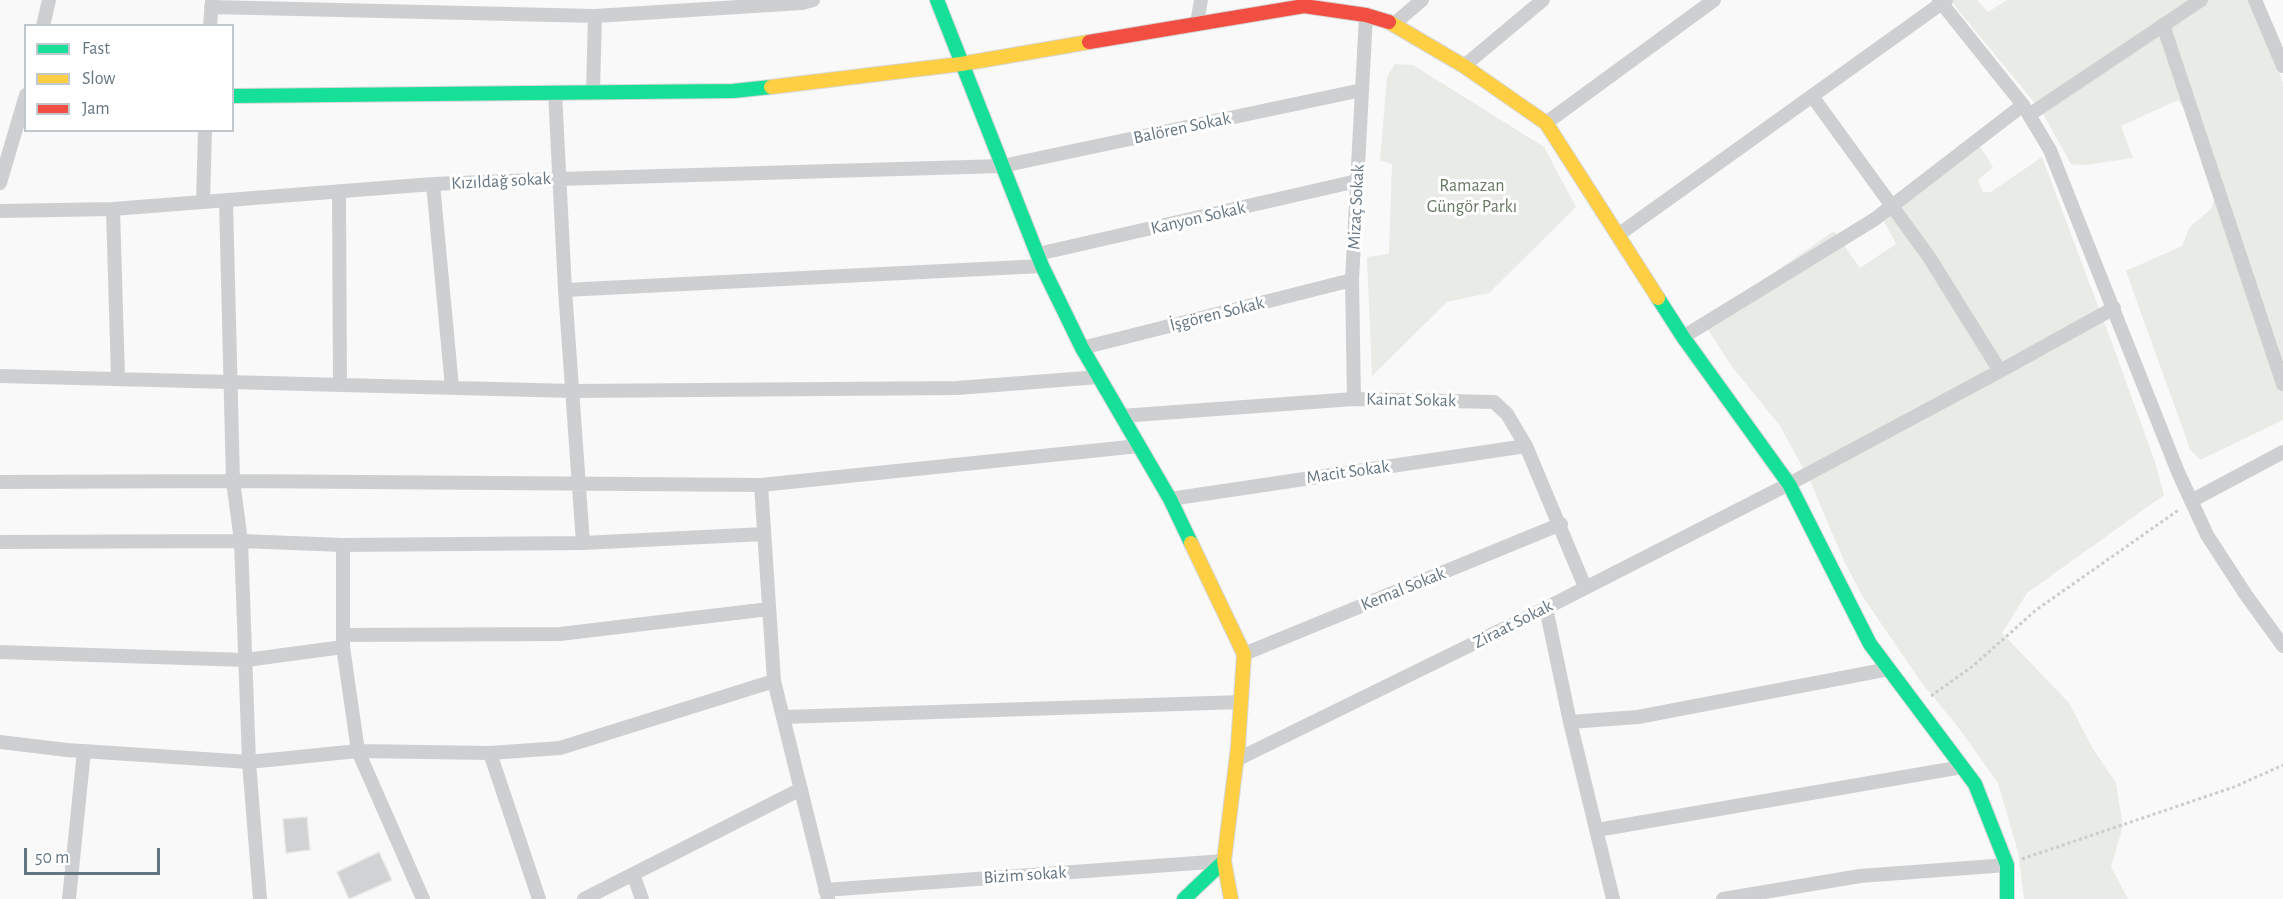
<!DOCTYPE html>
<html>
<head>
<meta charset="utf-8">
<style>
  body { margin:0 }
  #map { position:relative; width:2283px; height:899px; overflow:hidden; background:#f9f9f9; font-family:"Alegreya Sans",sans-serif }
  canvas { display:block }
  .legend { position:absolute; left:24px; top:24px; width:210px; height:108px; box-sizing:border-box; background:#fff; border:2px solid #c1c8cd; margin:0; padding:8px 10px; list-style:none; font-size:18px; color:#657683 }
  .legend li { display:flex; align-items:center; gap:12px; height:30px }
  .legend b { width:30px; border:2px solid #c1c8cd }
  .scale { position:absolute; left:24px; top:848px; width:136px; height:27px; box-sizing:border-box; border:3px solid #657683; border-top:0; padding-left:8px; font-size:18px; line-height:21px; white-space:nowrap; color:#657683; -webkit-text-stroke:4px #fff; paint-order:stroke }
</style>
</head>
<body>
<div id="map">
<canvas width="2283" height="899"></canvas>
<ul class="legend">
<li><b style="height:8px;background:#16e098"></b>Fast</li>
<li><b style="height:8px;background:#ffcf43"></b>Slow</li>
<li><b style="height:8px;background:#f24e42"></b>Jam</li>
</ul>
<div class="scale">50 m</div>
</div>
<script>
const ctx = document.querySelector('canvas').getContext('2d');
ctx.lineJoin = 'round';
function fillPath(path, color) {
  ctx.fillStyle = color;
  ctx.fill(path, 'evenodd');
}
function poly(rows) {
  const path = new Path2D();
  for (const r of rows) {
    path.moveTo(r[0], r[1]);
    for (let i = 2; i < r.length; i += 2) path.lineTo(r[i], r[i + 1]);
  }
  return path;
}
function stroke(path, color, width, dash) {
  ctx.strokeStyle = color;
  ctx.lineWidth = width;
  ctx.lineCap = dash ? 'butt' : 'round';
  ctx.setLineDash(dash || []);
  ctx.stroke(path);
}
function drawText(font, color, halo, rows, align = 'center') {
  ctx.font = font + ' "Alegreya Sans",sans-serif';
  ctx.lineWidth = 6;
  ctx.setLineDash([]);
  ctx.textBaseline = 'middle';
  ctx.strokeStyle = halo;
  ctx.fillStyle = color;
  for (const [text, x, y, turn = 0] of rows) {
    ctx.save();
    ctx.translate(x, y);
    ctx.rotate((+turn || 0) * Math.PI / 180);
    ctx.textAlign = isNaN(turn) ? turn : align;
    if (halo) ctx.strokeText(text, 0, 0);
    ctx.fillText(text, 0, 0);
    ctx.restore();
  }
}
fillPath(poly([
  [1950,0,1977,0,1988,12,2007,0,2255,0,2283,83,2283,420,2200,460,2190,449,2126,271,2182,246,2189,228,2212,208,2218,181,2201,134,2178,100,2121,126,2133,158,2085,165,2071,164,2042,112],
  [1395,64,1413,65,1544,147,1576,207,1489,293,1447,302,1372,376,1367,257,1389,254,1392,164,1380,160,1387,77],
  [1974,137,1993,167,1978,180,1983,192,1991,192,2042,157,2116,354,2155,462,2164,495,2027,593,2002,633,2069,703,2093,749,2116,783,2123,826,2111,867,2128,899,2024,899,2018,852,1998,783,1958,727,1921,682,1863,597,1844,561,1811,483,1780,426,1730,364,1707,328,1734,300,1834,231,1860,268,1896,244,1877,208]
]), '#e8ebe6');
const building = poly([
  [307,817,310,850,286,853,283,819,307,817],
  [379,852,392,880,349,899,337,872,379,852]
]);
fillPath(building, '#d0d2d3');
stroke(building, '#e8e8e8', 1.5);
const fast = poly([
  [937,0,1042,266,1082,348,1170,499,1191,543],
  [232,96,733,91,771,87],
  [1658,298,1683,337,1789,484,1870,644,1975,784,2007,865,2007,899],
  [1184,899,1224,861]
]);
const slow = poly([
  [1389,22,1464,66,1546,123,1658,298],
  [771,87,961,64,1089,42],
  [1191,543,1244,654,1238,747,1224,861,1231,899]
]);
const jam = poly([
  [1089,42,1304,6,1366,15,1389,22]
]);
stroke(fast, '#d5d6d7', 16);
stroke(slow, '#d5d6d7', 16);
stroke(jam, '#d5d6d7', 16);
stroke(poly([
  [1931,696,1973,666,2036,610,2180,509],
  [2022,859,2234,787,2283,765]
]), '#cbcccd', 3, [3, 3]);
stroke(poly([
  [2255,0,2283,66],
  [211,7,595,16,802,3,813,0],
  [1197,23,1201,0],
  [1394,24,1422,0],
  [2163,25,2283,384],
  [43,26,49,0],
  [210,26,212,1],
  [1464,66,1543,0],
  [593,91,595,16],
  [555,92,565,290,583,543],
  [1812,96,1929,257,2000,371],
  [2023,105,2050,150,2178,472,2207,535,2246,595,2283,646],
  [2029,115,2201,0],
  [1546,123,1714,0],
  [0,183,26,95],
  [433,184,452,387],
  [339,191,340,384],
  [226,201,233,481,241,541,249,762,260,899],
  [203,202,205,130],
  [113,209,118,378],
  [0,211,113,209,433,184,558,179,1002,166,1362,90],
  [1618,235,1946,0],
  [1038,254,1357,181],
  [565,290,1042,266],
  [1683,337,1875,219,2023,105,1939,0],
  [1082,348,1352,280],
  [0,376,572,391,957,388,1099,377],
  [1354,399,1352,280,1366,15],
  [1121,416,1354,399,1494,402,1507,414,1526,446,1585,587],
  [0,482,233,481,761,485,1139,446],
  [761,485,774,681,828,899],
  [1170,499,1526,446],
  [2191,501,2283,452],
  [0,542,241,541,343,545,583,543,764,534],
  [343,545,343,647,358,751,423,899],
  [1546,608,1570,722,1613,899],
  [343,635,560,634,769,609],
  [0,652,246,660,343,647],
  [1244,654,1561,524],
  [783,717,1241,702],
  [1570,722,1638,717,1889,669],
  [0,742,67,750,249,762,358,751,490,753,560,748,774,681],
  [490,753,539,899],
  [1236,760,1546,608,1789,484,2000,371,2114,308],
  [1597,830,1962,767],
  [633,874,642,899],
  [825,890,1224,861],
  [69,899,84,751],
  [584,899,801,789],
  [1723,899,1860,876,2007,865]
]), '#cecfd0', 14);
stroke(fast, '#16e098', 14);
stroke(slow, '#ffcf43', 14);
stroke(jam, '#f24e42', 14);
drawText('18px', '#657683', '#fff', [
  ["Balören Sokak",1182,128,-12],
  ["Kızıldağ sokak",501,181,-3],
  ["Mizaç Sokak",1356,207,-87],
  ["Kanyon Sokak",1198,218,-13],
  ["İşgören Sokak",1217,314,-14],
  ["Kainat Sokak",1411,400,1],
  ["Macit Sokak",1348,472,-8],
  ["Kemal Sokak",1403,589,-22],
  ["Ziraat Sokak",1513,624,-27],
  ["Bizim sokak",1025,875,-4]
]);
drawText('18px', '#687a64', '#fff', [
  ["Ramazan",1472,186],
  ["Güngör Parkı",1472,207]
]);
</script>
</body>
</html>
